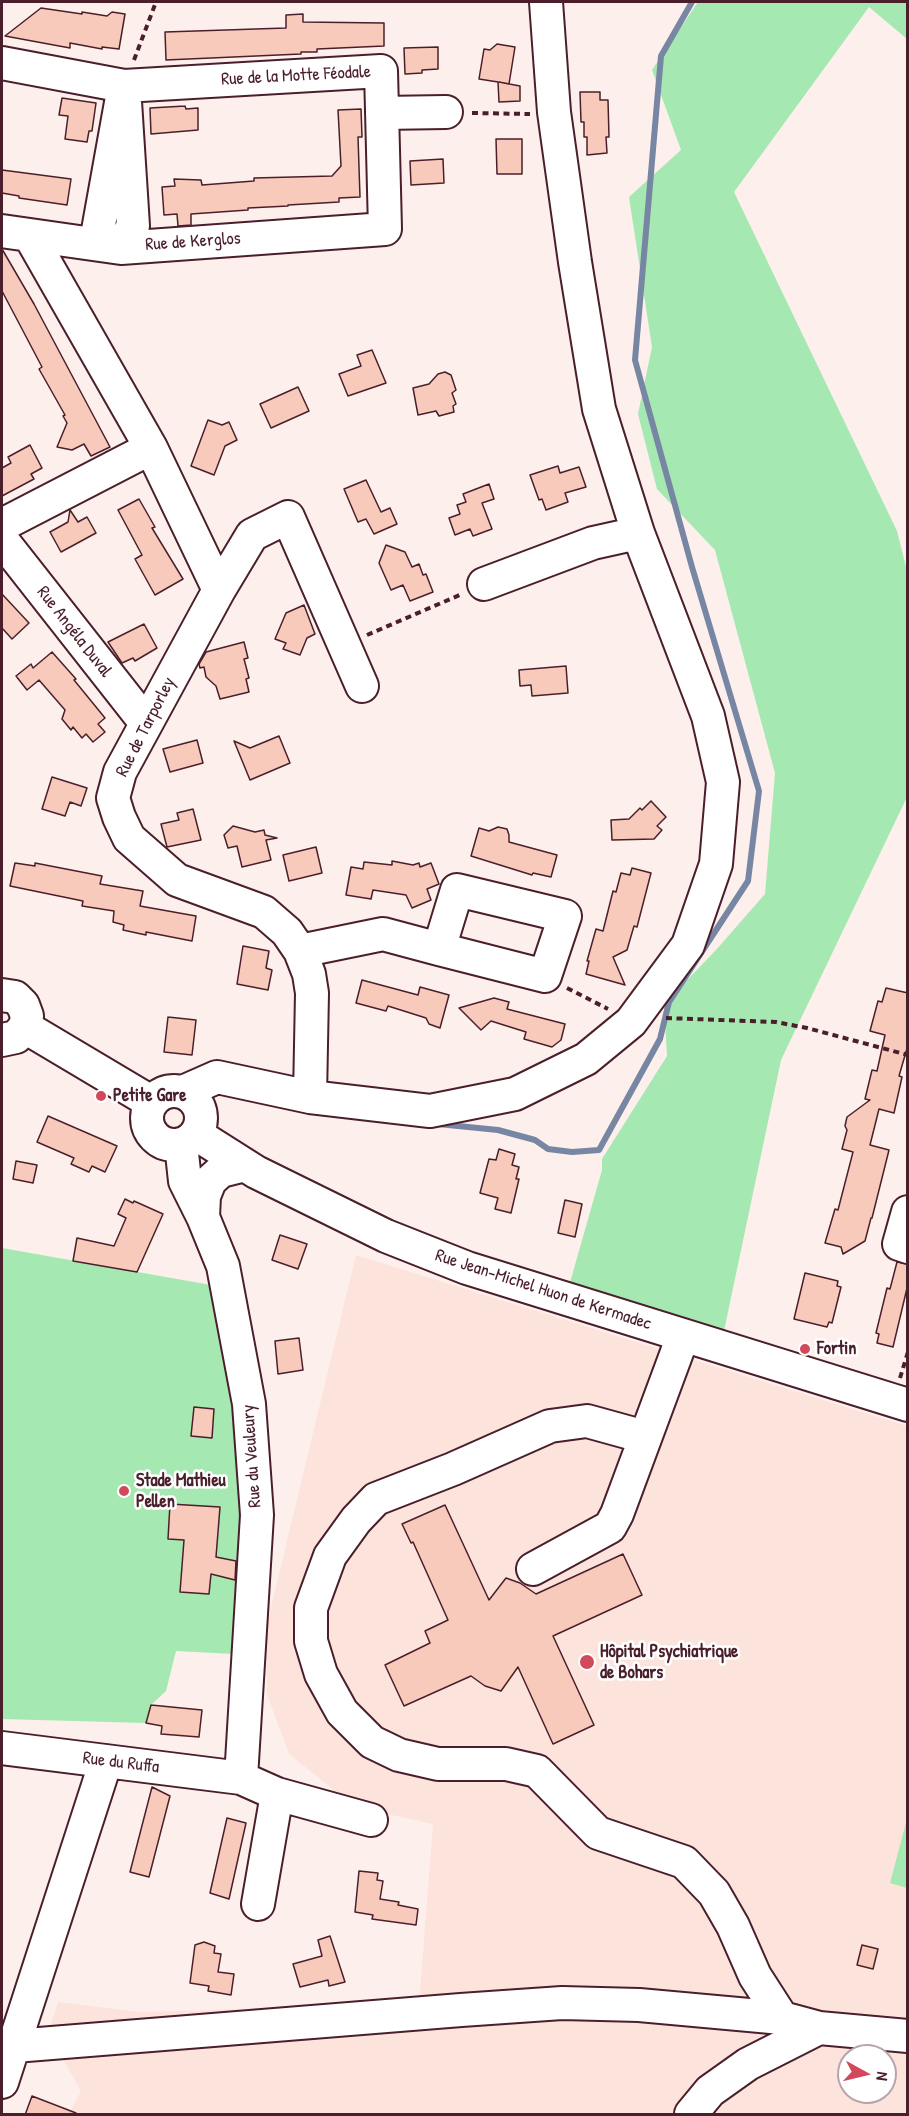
<!DOCTYPE html>
<html>
<head>
<meta charset="utf-8">
<style>
  body { margin:0 }
  #map { position:relative; width:909px; height:2116px; overflow:hidden; background:#fdefeb; font-family:"Patrick Hand",sans-serif }
  canvas { display:block }
  .frame { position:absolute; inset:0; border:3px solid #4a1f2b; pointer-events:none }
  .north { position:absolute; left:837px; top:2044px; width:60px; height:60px; box-sizing:border-box; background:#fff; border:2px solid #b7a5aa; border-radius:50%; rotate:98deg; font-size:16px; font-weight:700; line-height:24px; text-align:center; color:#4a1f2b }
  .north::after { content:''; display:block; margin:auto; width:21px; height:27px; background:#d1495b; clip-path:polygon(50% 0,100% 100%,50% 72%,0 100%) }
</style>
</head>
<body>
<div id="map">
<canvas width="909" height="2116"></canvas>
<div class="frame"></div>
<div class="north">N</div>
</div>
<script>
const ctx = document.querySelector('canvas').getContext('2d');
ctx.lineJoin = 'round';
function fillPath(path, color) {
  ctx.fillStyle = color;
  ctx.fill(path, 'evenodd');
}
function poly(rows) {
  const path = new Path2D();
  for (const r of rows) {
    if (r.length === 3) {
      path.moveTo(r[0] + r[2], r[1]);
      path.arc(r[0], r[1], r[2], 0, 2 * Math.PI);
      continue;
    }
    path.moveTo(r[0], r[1]);
    for (let i = 2; i < r.length; i += 2) path.lineTo(r[i], r[i + 1]);
  }
  return path;
}
function stroke(path, color, width, dash) {
  ctx.strokeStyle = color;
  ctx.lineWidth = width;
  ctx.lineCap = dash ? 'butt' : 'round';
  ctx.setLineDash(dash || []);
  ctx.stroke(path);
}
function drawText(font, color, halo, rows, align = 'center') {
  ctx.font = font + ' "Patrick Hand",sans-serif';
  ctx.lineWidth = 5;
  ctx.setLineDash([]);
  ctx.textBaseline = 'middle';
  ctx.strokeStyle = halo;
  ctx.fillStyle = color;
  for (const [text, x, y, turn = 0] of rows) {
    ctx.save();
    ctx.translate(x, y);
    ctx.rotate((+turn || 0) * Math.PI / 180);
    ctx.textAlign = isNaN(turn) ? turn : align;
    if (halo) ctx.strokeText(text, 0, 0);
    ctx.fillText(text, 0, 0);
    ctx.restore();
  }
}
fillPath(poly([
  [356,1255,907,1426,907,2114,69,2114,81,2091,48,2033,58,2002,139,2012,419,2004,433,1824,355,1807,289,1754,267,1695,266,1628],
  [849,2056,885,2056,885,2092,849,2092]
]), '#fce4dd');
fillPath(poly([
  [698,2,907,2,907,39,869,7,734,192,897,531,908,575,907,797,781,1060,724,1331,569,1286,602,1170,602,1159,667,1056,664,1004,716,950,765,894,775,773,715,550,657,489,638,414,652,347,629,197,681,150,652,70],
  [2,1248,211,1285,243,1438,248,1544,234,1654,176,1651,166,1691,151,1705,146,1723,2,1719],
  [907,1819,907,1888,890,1883]
]), '#a5e8b2');
stroke(poly([
  [438,1124,498,1130,535,1140,548,1149,572,1152,599,1150,660,1039,669,1002,748,881,759,791,692,567,635,360,661,56,692,2]
]), '#7786a3', 6);
const building = poly([
  [41,8,82,14,82,12,107,16,112,12,125,14,119,49,102,47,102,49,70,43,70,48,5,36,41,8],
  [303,14,303,22,384,23,384,46,317,49,317,52,301,52,301,54,166,60,165,32,286,28,286,15,303,14],
  [497,44,515,47,509,84,499,82,520,86,520,101,499,102,498,82,479,79,484,49,490,50,497,44],
  [438,47,438,69,422,70,422,73,405,74,404,48,438,47],
  [580,92,600,92,600,100,608,100,609,137,606,137,607,153,587,155,587,137,584,137,584,122,581,122,580,92],
  [62,98,96,103,92,131,89,131,87,142,65,139,68,116,59,115,62,98],
  [185,106,186,109,198,108,198,130,151,134,150,108,185,106],
  [361,109,362,137,358,137,360,197,339,198,339,202,288,205,288,206,248,208,248,210,191,214,191,225,178,226,177,214,164,215,162,187,175,186,174,179,201,180,202,185,254,181,254,178,332,176,341,166,338,110,361,109],
  [496,139,522,139,522,174,497,174,496,139],
  [443,159,444,183,411,185,410,161,443,159],
  [2,170,71,179,67,205,19,198,19,196,2,193,2,170],
  [2,249,34,304,110,447,91,456,84,444,72,450,57,447,67,423,63,416,65,415,39,369,42,367,2,291,2,249],
  [372,350,386,383,348,396,339,374,361,366,357,355,372,350],
  [445,372,451,375,456,390,452,393,456,404,453,406,454,412,439,416,436,411,418,415,413,388,429,384,438,374,445,372],
  [298,387,309,411,271,428,260,404,298,387],
  [208,420,222,425,229,422,237,440,225,446,214,475,191,466,208,420],
  [30,445,42,468,31,474,34,479,2,496,2,468,11,463,8,457,30,445],
  [558,466,560,473,579,467,586,487,565,493,568,502,546,510,542,499,539,500,530,475,558,466],
  [366,480,381,512,390,508,397,524,374,534,366,519,358,522,344,489,366,480],
  [489,484,494,499,482,503,492,529,473,536,470,529,455,535,449,518,460,514,457,505,466,502,463,494,489,484],
  [139,499,155,527,152,528,183,579,155,595,135,559,142,555,118,510,139,499],
  [70,510,78,522,87,517,96,533,61,552,50,532,68,522,70,510],
  [386,545,405,552,412,567,419,564,423,575,426,574,433,592,410,601,403,585,391,590,379,563,386,545],
  [2,594,29,623,12,639,2,628,2,594],
  [304,605,315,634,307,638,300,655,283,649,286,643,275,639,286,613,304,605],
  [144,624,157,648,135,661,133,658,122,663,108,642,144,624],
  [244,642,248,658,244,659,249,678,246,679,249,692,220,699,216,686,206,677,204,667,200,668,199,664,206,652,244,642],
  [52,652,76,679,74,680,105,718,98,724,105,732,93,742,86,734,82,738,73,727,71,730,62,719,65,710,39,680,27,690,16,676,31,664,33,668,52,652],
  [566,666,568,693,532,696,531,685,520,686,519,670,566,666],
  [279,736,290,763,250,780,234,741,250,748,279,736],
  [197,740,203,763,170,772,163,749,197,740],
  [52,777,87,788,81,806,70,802,65,816,42,809,52,777],
  [651,801,666,817,657,826,662,830,654,839,612,840,611,820,629,819,640,808,642,810,651,801],
  [193,809,201,840,167,847,161,824,179,820,177,813,193,809],
  [233,826,255,832,264,830,265,835,277,838,266,840,271,860,242,867,237,846,228,848,224,835,233,826],
  [498,827,507,829,509,835,509,842,557,855,551,877,533,873,532,875,471,856,479,828,489,831,498,827],
  [316,847,322,873,289,881,283,855,316,847],
  [392,861,413,865,419,863,420,867,431,863,439,884,427,889,431,900,412,908,406,895,373,890,371,899,346,895,351,867,363,869,364,862,392,865,392,861],
  [15,863,35,866,35,863,102,876,100,884,143,891,140,906,196,916,192,941,146,932,146,935,123,930,124,925,113,922,114,911,82,906,83,901,10,886,15,863],
  [632,868,651,873,637,927,634,926,627,950,613,957,625,985,586,974,589,961,587,961,596,929,603,931,613,891,616,892,621,873,630,875,632,868],
  [243,946,269,951,266,968,272,970,268,990,237,984,243,946],
  [362,980,418,995,420,987,449,995,440,1028,429,1024,426,1018,388,1006,386,1011,356,1003,362,980],
  [886,988,908,993,908,1045,899,1076,902,1077,894,1113,879,1109,870,1145,889,1150,872,1218,871,1218,865,1241,843,1254,841,1247,825,1243,835,1209,838,1210,853,1152,842,1149,847,1130,845,1126,847,1117,870,1100,865,1099,872,1070,877,1071,885,1035,870,1031,878,1001,882,1002,886,988],
  [494,998,509,1002,507,1009,565,1024,561,1040,552,1047,524,1039,526,1032,491,1021,481,1030,459,1008,494,998],
  [168,1017,196,1020,192,1055,164,1052,168,1017],
  [48,1116,117,1146,105,1172,92,1166,89,1172,71,1164,74,1158,37,1142,48,1116],
  [499,1149,515,1154,512,1165,519,1167,516,1179,519,1179,511,1213,495,1209,498,1198,480,1193,489,1159,496,1160,499,1149],
  [16,1161,37,1165,33,1183,13,1179,16,1161],
  [125,1199,133,1203,134,1201,163,1214,137,1272,73,1261,77,1238,114,1246,126,1218,118,1214,125,1199],
  [565,1200,582,1204,575,1237,558,1233,565,1200],
  [280,1235,307,1244,298,1269,272,1260,280,1235],
  [897,1262,908,1264,908,1284,893,1347,877,1343,879,1334,876,1333,887,1288,890,1289,897,1262],
  [805,1273,838,1281,837,1286,841,1287,832,1323,829,1322,827,1327,794,1319,805,1273],
  [299,1338,303,1370,278,1374,275,1341,299,1338],
  [194,1407,214,1409,212,1438,191,1436,194,1407],
  [170,1504,220,1507,216,1557,236,1561,235,1580,211,1574,209,1594,180,1592,184,1540,168,1539,170,1504],
  [445,1505,489,1600,506,1578,520,1583,536,1594,623,1554,642,1595,553,1636,594,1725,553,1744,518,1667,501,1691,485,1686,471,1676,404,1706,385,1665,430,1643,425,1631,448,1620,413,1542,411,1543,402,1524,445,1505],
  [151,1705,202,1710,199,1737,161,1734,162,1726,146,1723,151,1705],
  [152,1787,170,1796,149,1877,130,1872,152,1787],
  [227,1818,246,1823,229,1899,210,1893,227,1818],
  [359,1871,378,1873,377,1880,383,1881,380,1899,399,1902,398,1905,418,1909,416,1925,372,1919,373,1915,355,1912,359,1871],
  [330,1936,345,1982,329,1986,328,1980,300,1987,293,1964,322,1956,318,1940,330,1936],
  [204,1942,215,1946,214,1953,221,1954,218,1972,234,1974,231,1995,208,1991,209,1986,190,1983,195,1945,204,1942],
  [862,1945,878,1949,873,1969,857,1965,862,1945],
  [32,2096,76,2113,75,2115,25,2115,32,2096]
]);
fillPath(building, '#f8cabb');
stroke(building, '#4a1f2b', 1.5);
const minor = poly([
  [2,63,124,86,381,71,385,229,121,248,2,231],
  [124,86,133,226,121,248,97,236,124,86],
  [382,113,446,112],
  [30,236,151,448,219,590,120,772,113,798,119,817,129,838,177,880,264,912,287,932,300,951,309,974,312,993,310,1097],
  [2,525,151,448],
  [2,540,146,723],
  [484,584,593,543,638,533],
  [219,590,252,535,288,517,362,686],
  [300,951,383,934,439,949,545,976,565,916,457,890,439,949],
  [2,995,15,997,23,1005,27,1016,25,1027,16,1037,2,1040],
  [25,1027,151,1102],
  [174,1118,27],
  [183,1092,217,1077,310,1097,430,1111,515,1094,586,1059,631,1022,688,945,716,864,723,782,708,716,638,533,599,409,575,262,554,112,546,2],
  [196,1134,256,1172,386,1236,467,1268,908,1405],
  [181,1144,185,1181,203,1217,223,1266,249,1404,257,1515,241,1778],
  [908,1212,899,1244,908,1247],
  [203,1217,204,1196,210,1181,221,1171,245,1165],
  [645,1437,587,1421,550,1426,453,1469,376,1499,356,1520,330,1556,311,1608,311,1641,321,1674,342,1712,372,1742,399,1755,438,1764,506,1764,537,1771,598,1833,684,1862,714,1893,733,1926,755,1976,782,2018,819,2028],
  [533,1569,610,1527,617,1514,683,1336],
  [2,1748,241,1778,277,1794,258,1904],
  [277,1794,371,1820],
  [2,2047,461,2010,562,2003,639,2005,782,2018],
  [2,2082,106,1761],
  [691,2114,710,2091,748,2064,819,2028,908,2036]
]);
stroke(minor, '#4a1f2b', 36);
stroke(poly([
  [134,60,156,2],
  [472,113,530,114],
  [367,635,462,594],
  [567,988,608,1009],
  [666,1018,776,1022,807,1028,908,1055],
  [900,1378,908,1352]
]), '#4a1f2b', 4, [6, 4.5]);
stroke(minor, '#fff', 32);
for (const [x, y, r, color] of [
  [101,1096,6,"#d1495b"],
  [805,1349,6,"#d1495b"],
  [124,1491,6,"#d1495b"],
  [587,1662,8,"#d1495b"]
]) {
  const dot = new Path2D();
  dot.arc(x, y, r, 0, 2 * Math.PI);
  ctx.fillStyle = color;
  ctx.fill(dot);
  stroke(dot, '#fff', 2);
}
drawText('18px', '#4a1f2b', '#fff', [
  ["Rue de la Motte Féodale",296,76,-3],
  ["Rue de Kerglos",193,242,-4],
  ["Rue Angéla Duval",74,632,52],
  ["Rue de Tarporley",146,727,-63],
  ["Rue Jean-Michel Huon de Kermadec",543,1290,18],
  ["Rue du Veuleury",252,1456,-94],
  ["Rue du Ruffa",121,1763,7]
]);
drawText('bold 18px', '#4a1f2b', '#fff', [
  ["Petite Gare",113,1096],
  ["Fortin",817,1349],
  ["Stade Mathieu",136,1481],
  ["Pellen",136,1502],
  ["Hôpital Psychiatrique",600,1652],
  ["de Bohars",600,1673]
], 'left');
</script>
</body>
</html>
